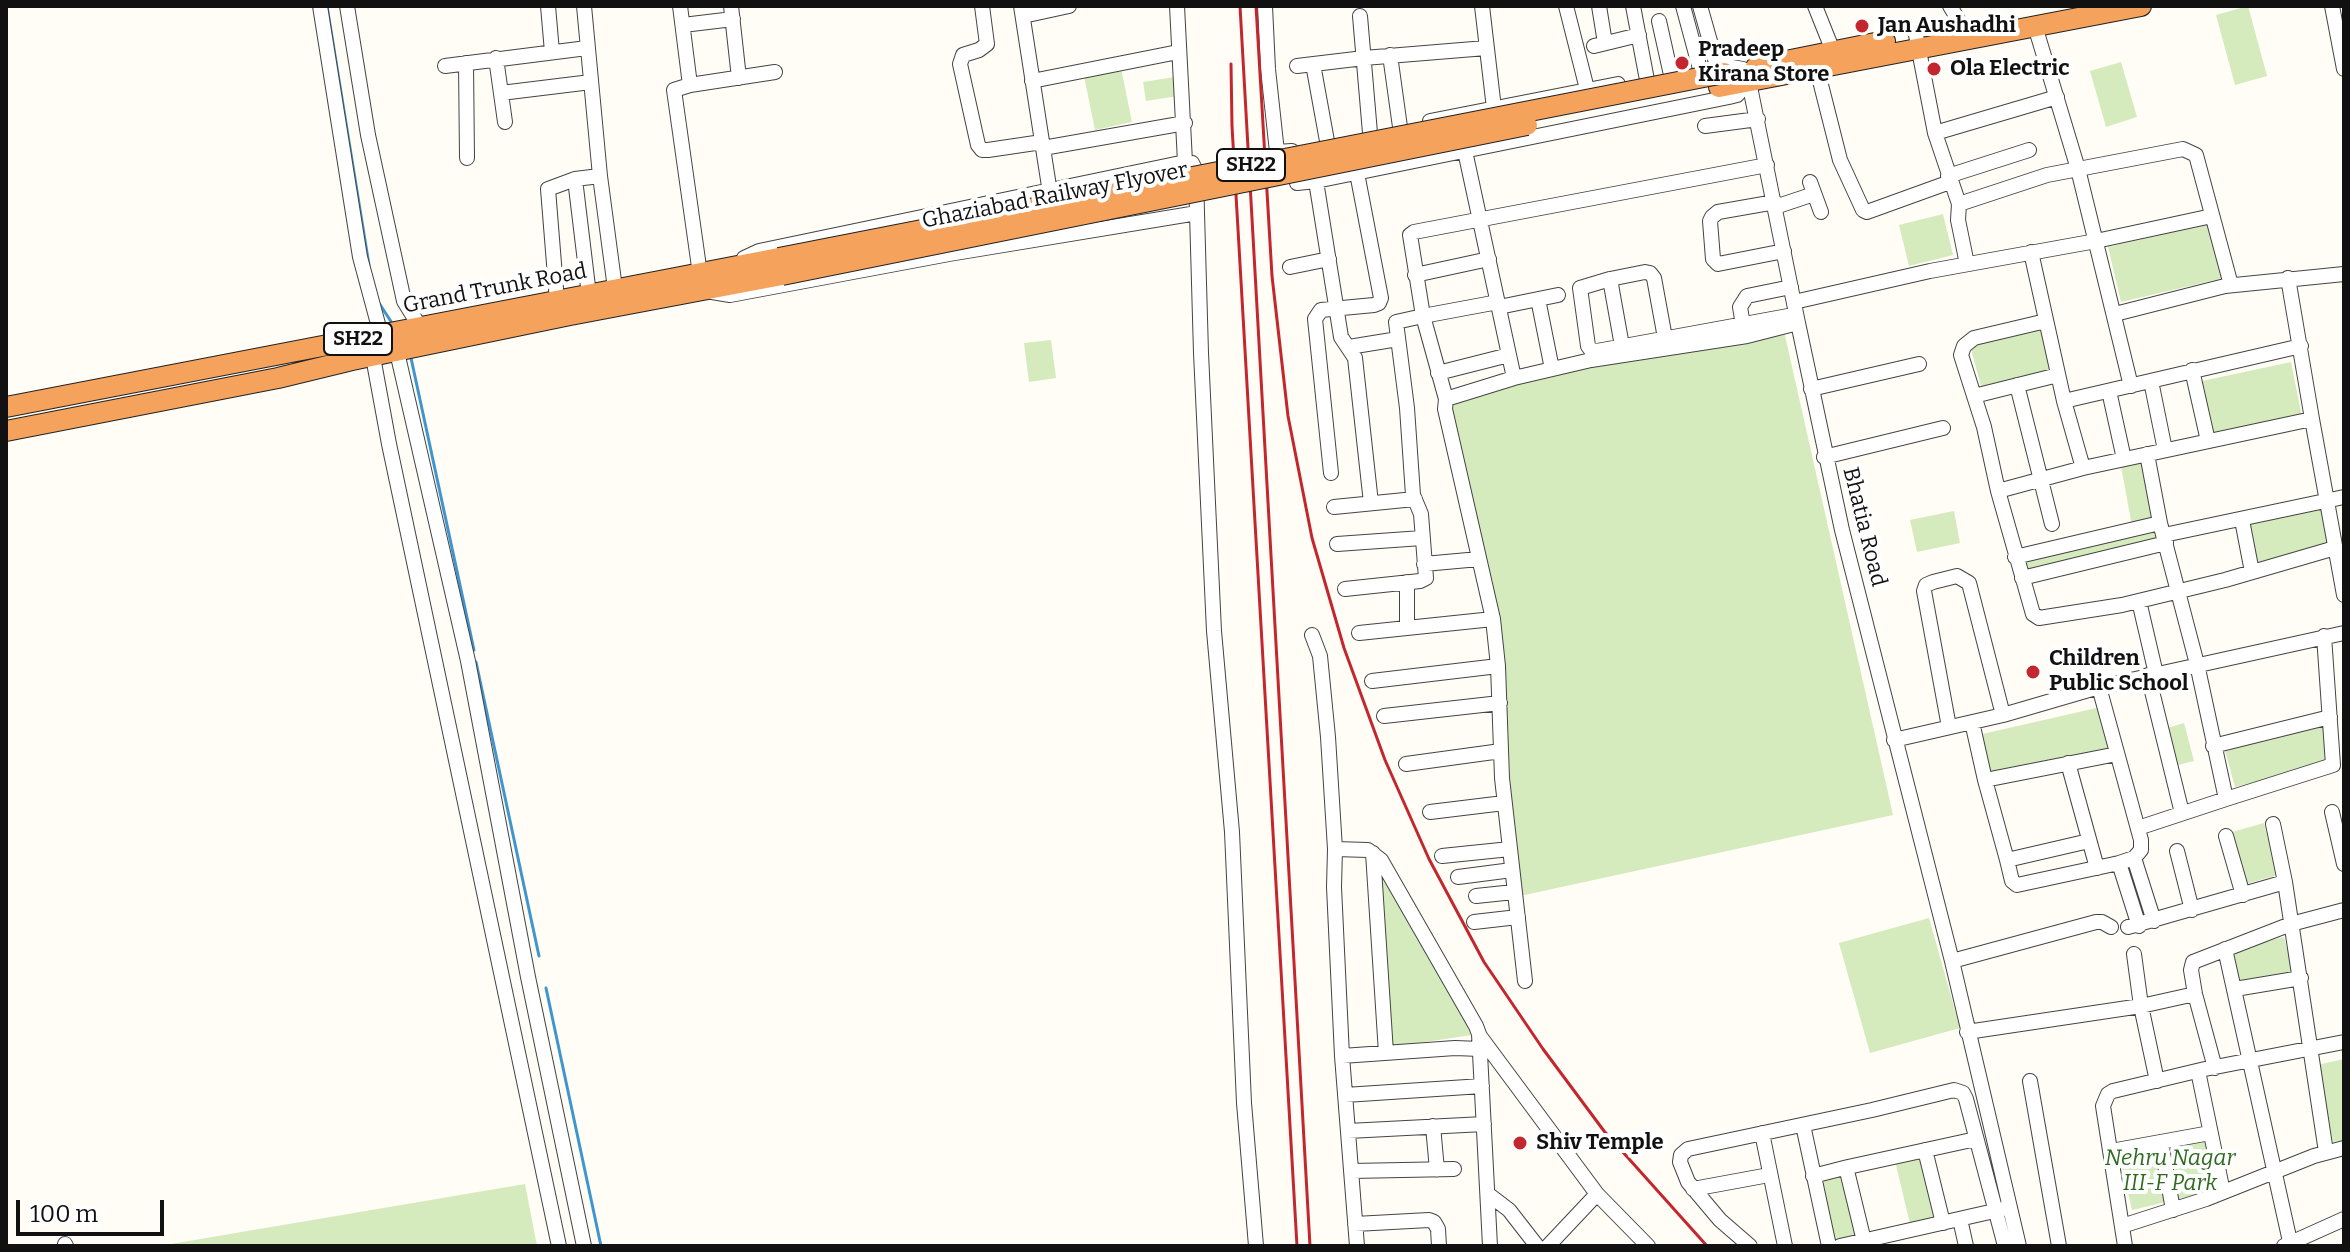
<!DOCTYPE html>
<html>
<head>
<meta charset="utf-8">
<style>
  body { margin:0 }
  #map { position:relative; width:2350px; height:1252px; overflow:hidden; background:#fffdf5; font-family:Bitter,serif }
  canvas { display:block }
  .frame { position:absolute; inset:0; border:8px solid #111; pointer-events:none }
  .scale { position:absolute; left:16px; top:1200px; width:148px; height:36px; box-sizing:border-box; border:4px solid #111; border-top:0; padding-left:10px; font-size:24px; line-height:28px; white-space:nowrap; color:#111; -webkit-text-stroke:6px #fff; paint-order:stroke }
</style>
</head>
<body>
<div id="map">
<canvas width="2350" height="1252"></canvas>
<div class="frame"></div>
<div class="scale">100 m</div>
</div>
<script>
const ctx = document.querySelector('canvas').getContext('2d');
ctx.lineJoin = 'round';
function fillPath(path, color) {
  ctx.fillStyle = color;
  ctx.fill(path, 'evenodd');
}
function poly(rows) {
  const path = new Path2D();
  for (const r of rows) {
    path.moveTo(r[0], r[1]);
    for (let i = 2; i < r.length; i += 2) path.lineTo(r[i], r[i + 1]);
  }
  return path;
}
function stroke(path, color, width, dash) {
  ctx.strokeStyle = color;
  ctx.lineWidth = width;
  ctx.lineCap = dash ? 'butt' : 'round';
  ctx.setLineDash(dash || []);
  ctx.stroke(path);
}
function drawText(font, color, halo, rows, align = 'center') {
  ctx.font = font + ' Bitter,serif';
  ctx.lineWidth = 8;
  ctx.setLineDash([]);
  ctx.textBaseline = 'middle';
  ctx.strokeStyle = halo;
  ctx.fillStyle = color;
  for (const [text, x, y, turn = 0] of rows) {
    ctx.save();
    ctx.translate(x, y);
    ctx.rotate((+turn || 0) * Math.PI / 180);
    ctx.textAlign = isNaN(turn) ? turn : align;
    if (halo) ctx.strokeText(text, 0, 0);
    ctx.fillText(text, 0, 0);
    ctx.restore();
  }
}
fillPath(poly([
  [2248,6,2267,76,2235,85,2216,15],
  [2121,62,2137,117,2106,127,2090,71],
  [1121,68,1132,122,1095,130,1084,76],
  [1175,77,1178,96,1146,101,1143,82],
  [1943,214,1953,255,1909,266,1899,225],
  [2211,223,2224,278,2121,302,2108,247],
  [2041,326,2053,371,1982,390,1970,345],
  [1784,331,1893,815,1520,896,1504,705,1488,564,1449,404,1531,379],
  [1051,340,1056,378,1029,382,1024,343],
  [2291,362,2302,417,2213,436,2202,381],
  [2144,462,2154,522,2132,526,2121,466],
  [2324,508,2332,545,2257,562,2249,525],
  [1954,511,1960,543,1917,552,1910,520],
  [2158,527,2161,542,2026,575,2020,558],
  [2101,707,2111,748,1987,777,1978,735],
  [2322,722,2332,762,2235,787,2224,747],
  [2184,723,2194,761,2174,766,2164,729],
  [2264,823,2278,875,2246,884,2232,832],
  [1384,872,1472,1035,1391,1047,1381,879],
  [1929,918,1960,1028,1870,1053,1839,943],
  [2284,937,2293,973,2240,986,2231,950],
  [2344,1059,2344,1140,2333,1142,2317,1065],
  [2209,1134,2222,1189,2132,1210,2119,1154],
  [1923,1155,1937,1218,1910,1224,1895,1161],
  [1843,1172,1858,1237,1831,1243,1817,1178],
  [525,1184,537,1246,159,1246]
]), '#d5ebbd');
stroke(poly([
  [327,6,369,265],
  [379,303,392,323],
  [411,358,474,650],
  [476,662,539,956],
  [546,988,601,1246]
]), '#3f96cf', 3);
const minor = poly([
  [320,6,360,257,381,335,397,352,468,661,528,977,584,1246],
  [347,6,368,135,404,301,420,327],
  [548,6,552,52],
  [584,6,600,176,616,296],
  [680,6,690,85],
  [731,6,739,78],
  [982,6,987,44,979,50,963,55,960,64,978,145,982,150,988,150,1042,142],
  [1021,6,1043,148],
  [1177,6,1185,162],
  [1265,6,1268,69,1277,152,1292,151],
  [1482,6,1495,117],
  [1566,6,1587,89],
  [1599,6,1605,43],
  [1633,6,1647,80],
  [1683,6,1700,69],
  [1700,6,1717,66],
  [1815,6,1833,51],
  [1950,6,1962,26],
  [2332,6,2344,69],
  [1023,16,1069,6],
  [1360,16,1370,133],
  [1659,21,1671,75],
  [683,25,733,19],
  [2035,26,2078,169,2131,386],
  [1916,35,1935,133,1959,204,1958,220,1967,264],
  [1594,46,1639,35],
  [1390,55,1400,127],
  [496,58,505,122],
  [466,63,467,158],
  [1313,64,1327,141],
  [445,66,587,48],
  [1297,66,1364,58,1486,48],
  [1713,67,1721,65,1743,69],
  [1817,69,1840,160,1863,210,1867,212,1950,182],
  [1032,81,1178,52],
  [501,93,591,82],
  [1430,121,1618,84],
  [1705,126,1758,119],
  [1935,133,2057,97],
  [1465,151,1514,378],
  [1294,166,1297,183,1316,181,1729,97,1737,95,1748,82],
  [1948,176,2029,150],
  [575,179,589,295],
  [1316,181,1341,337,1355,358,1371,503],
  [1810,182,1821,212],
  [1051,199,1043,148,1185,123],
  [1775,202,1718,212,1712,217,1710,221,1713,259,1718,264,1784,251],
  [1959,204,2047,175,2183,149,2196,155,2231,285],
  [1775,207,1814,194],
  [1197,213,1201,353,1214,631,1232,832,1244,1103,1256,1246],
  [2031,252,2064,401],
  [1290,267,1329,259],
  [700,274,674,90,690,85,775,72],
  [1415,275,1489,259],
  [2288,278,2312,419,2083,468,1998,491,2033,614,2039,618,2122,605,2225,580,2335,548],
  [1610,279,1622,346],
  [712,292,730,295,949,254,1197,213,1196,171,1192,163,1185,162,759,251,744,258],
  [1538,299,1552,369],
  [557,301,548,189,575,179,600,176],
  [1794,302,1930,271,2096,241,2212,216],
  [1499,307,1558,295],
  [2115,314,2225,286,2344,274],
  [1798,323,1842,530,1952,961,2019,1246],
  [1743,325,1740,307,1747,296,1791,287],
  [1665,338,1654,278,1650,273,1645,272,1610,279,1580,288,1588,346,1591,350,1597,351,1788,316],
  [1349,347,1398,339],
  [375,350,373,357,389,444,559,1246],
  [2192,370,2208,441],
  [1438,373,1509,355],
  [2151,381,2165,450],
  [2017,385,2052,524],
  [1811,389,1919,364],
  [2109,391,2124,459],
  [1974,396,2058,375],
  [1446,399,1423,316,1498,302],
  [2312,419,2344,595],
  [1824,457,1943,428],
  [2083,468,2064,401,2301,346],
  [1331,473,1315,319,1321,310,1374,305,1379,303,1381,298,1357,173],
  [1998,491,1984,427,1961,355,1964,346,1974,338,2046,321],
  [1334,507,1415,499],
  [2242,520,2252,572],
  [2164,535,2344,497],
  [1337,544,1422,538],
  [2015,557,2160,523],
  [1424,564,1479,559],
  [2022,578,2166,543],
  [1345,589,1420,581,1426,578,1421,514,1413,495,1407,408,1396,322,1423,316,1410,235,1414,232,1767,165],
  [2139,601,2156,674],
  [1407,628,1407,582],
  [1359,633,1493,619],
  [1312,635,1320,656,1328,737,1335,849,1334,887,1342,1056,1357,1246],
  [2148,675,2182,813],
  [1372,681,1498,666],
  [1384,716,1500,703],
  [1972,722,1985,780,2117,754],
  [1949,727,1924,591,1926,585,1933,582,1957,576,1969,583,2003,715],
  [1894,740,2003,715,2099,687,2344,633],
  [2213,746,2330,717],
  [2068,763,2097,868],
  [1406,764,1501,751],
  [1985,780,2007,860],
  [2226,799,2333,765,2324,636],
  [1430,812,1504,803],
  [2332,812,2344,864],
  [2273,824,2285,882,2326,1152],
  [2138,828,2226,799,2197,664,2160,523,2147,454],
  [2226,836,2243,895],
  [2089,841,2007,860,2012,881,2017,885,2119,863,2134,858,2141,850,2141,840,2099,687],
  [1335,849,1368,850,1381,860,1476,1026,1479,1034,1490,1246],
  [2177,851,2192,910],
  [1373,853,1386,1053],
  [1442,856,1510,849],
  [2134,858,2154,921],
  [2119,863,2139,926],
  [1458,877,1512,870],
  [1476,896,1514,892],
  [1474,922,1518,917],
  [2128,927,2285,882],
  [2225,949,2291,1246],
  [2134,954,2141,1006,2157,1081],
  [1952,961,2096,922,2102,922,2111,927],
  [1525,981,1502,778,1498,666,1493,619,1445,409,1446,399,1514,378,1591,360,1747,336,1798,323,1749,82],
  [2235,989,2301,978],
  [1967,1032,2141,1006,2195,994],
  [1479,1035,1597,1194,1648,1246],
  [1342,1056,1455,1048,1480,1049],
  [2215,1068,2195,994,2191,970,2193,962,2291,924,2344,910],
  [2198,1071,2223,1192],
  [2030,1081,2059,1246],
  [1345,1095,1482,1086],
  [1803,1125,1829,1246],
  [1433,1126,1437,1170],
  [1348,1131,1484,1124],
  [1762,1133,1785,1246],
  [2161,1142,2173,1210],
  [1925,1150,1943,1223],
  [2111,1151,2210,1133],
  [1351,1171,1454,1169],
  [1813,1176,1848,1167],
  [1693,1189,1769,1175],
  [1488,1194,1509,1210,1537,1246],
  [1960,1219,1966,1246],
  [1355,1224,1429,1220,1434,1222,1438,1229,1439,1246],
  [2122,1226,2206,1199,2314,1156,2344,1148],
  [1864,1241,1847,1171,1848,1167,1976,1139],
  [65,1244,66,1246],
  [1548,1246,1597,1194],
  [1750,1246,1720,1220,1688,1182,1680,1162,1681,1155,1688,1149,1872,1110,1954,1090,1963,1093,1966,1099,2005,1246],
  [1840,1246,2003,1209],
  [2125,1246,2103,1106,2108,1094,2113,1091,2205,1069,2344,1042],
  [2284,1246,2344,1219]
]);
const highway = poly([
  [1756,67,1885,41],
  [1719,87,2141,6],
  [6,407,779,258],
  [6,431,278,378,352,360,570,315,782,275]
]);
stroke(minor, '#444', 16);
stroke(highway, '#222', 22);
stroke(minor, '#fff', 14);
stroke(highway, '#f5a25d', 20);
stroke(poly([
  [1240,6,1310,1246],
  [1256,6,1272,276,1288,416,1312,538,1344,648,1385,760,1429,859,1484,962,1543,1049,1604,1131,1707,1246],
  [1231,64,1232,126,1297,1246]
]), '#c4262e', 3);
const highwayBridge = poly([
  [779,258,1724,73],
  [782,275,1527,125]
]);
stroke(highwayBridge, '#222', 22, []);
stroke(highwayBridge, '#f5a25d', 20);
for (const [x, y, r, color] of [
  [1862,26,8,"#c4262e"],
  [1682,63,8,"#c4262e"],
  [1934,69,8,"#c4262e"],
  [2033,672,8,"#c4262e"],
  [1520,1143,8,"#c4262e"]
]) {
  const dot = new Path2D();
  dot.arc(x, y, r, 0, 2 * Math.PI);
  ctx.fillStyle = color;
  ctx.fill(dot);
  stroke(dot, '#fff', 3);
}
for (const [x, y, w] of [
  [1251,165,68],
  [358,339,68]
]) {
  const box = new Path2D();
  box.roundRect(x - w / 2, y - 16, w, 32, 6);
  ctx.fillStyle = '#fff';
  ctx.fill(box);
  stroke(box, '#111', 2);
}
drawText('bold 20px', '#111', null, [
  ["SH22",1251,165],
  ["SH22",358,339]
]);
drawText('bold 22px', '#111', '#fff', [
  ["Jan Aushadhi",1878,26],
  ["Pradeep",1698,50],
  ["Kirana Store",1698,75],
  ["Ola Electric",1950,69],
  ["Children",2049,659],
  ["Public School",2049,684],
  ["Shiv Temple",1536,1143]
], 'left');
drawText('22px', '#111', '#fff', [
  ["Ghaziabad Railway Flyover",1055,196,-11],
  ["Grand Trunk Road",495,289,-11],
  ["Bhatia Road",1864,527,76]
]);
drawText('italic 22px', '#2f6b1f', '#fff', [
  ["Nehru Nagar",2170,1159],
  ["III-F Park",2170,1184]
]);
</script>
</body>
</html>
